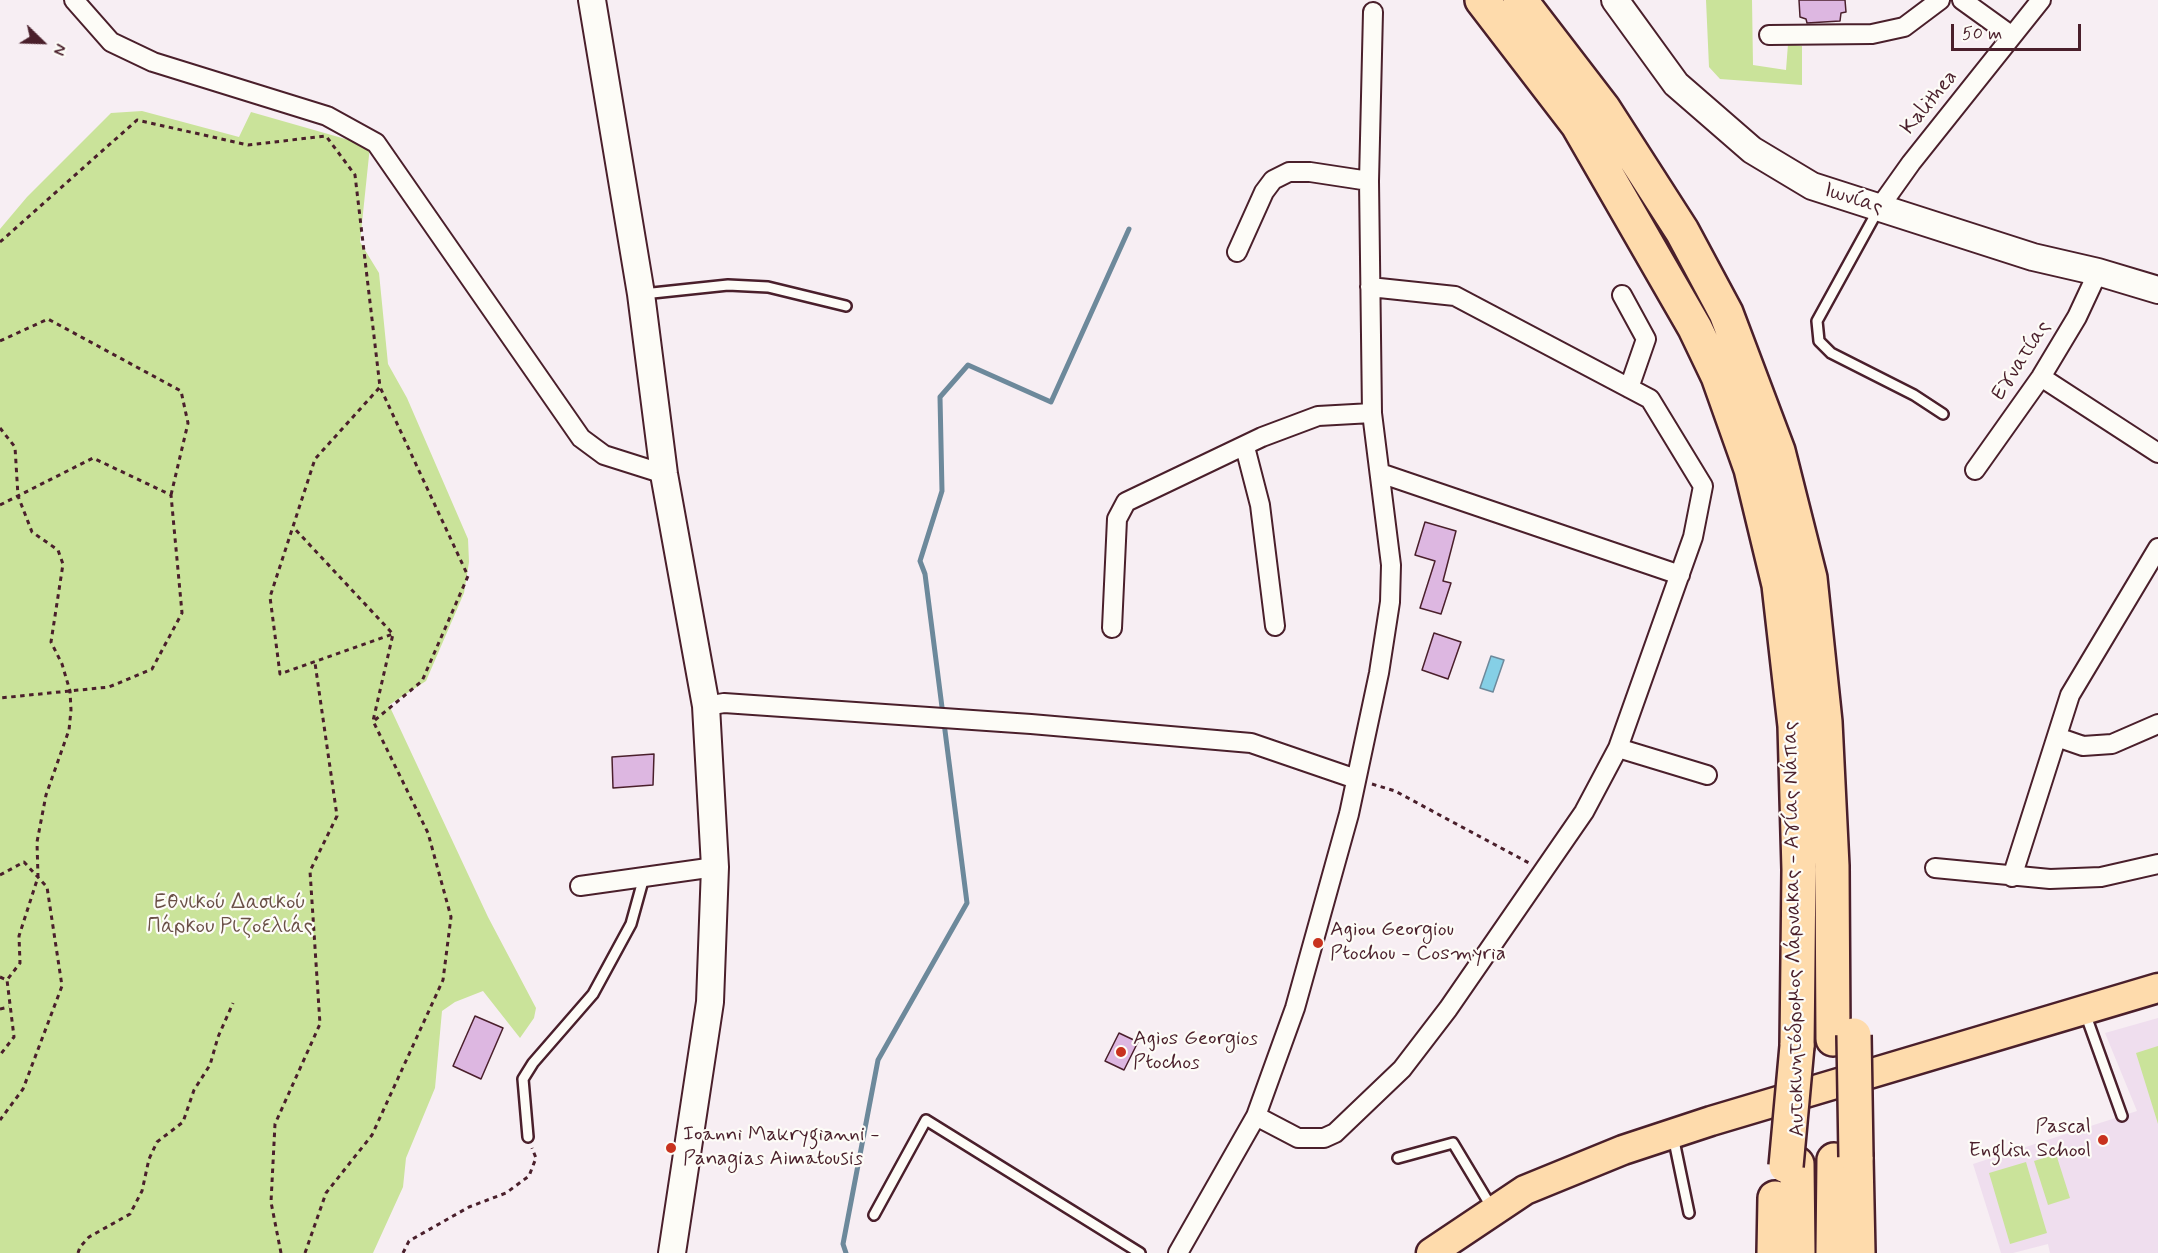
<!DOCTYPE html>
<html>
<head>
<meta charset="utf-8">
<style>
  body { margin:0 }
  #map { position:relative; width:2158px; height:1253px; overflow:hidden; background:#f7eef3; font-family:Mynerve,sans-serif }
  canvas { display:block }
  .north { position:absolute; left:12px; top:12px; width:60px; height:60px; -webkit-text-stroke:4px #fdfcf7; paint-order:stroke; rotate:113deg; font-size:16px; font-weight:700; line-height:24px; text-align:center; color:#4a1f2b }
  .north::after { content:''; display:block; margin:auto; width:21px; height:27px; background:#4a1f2b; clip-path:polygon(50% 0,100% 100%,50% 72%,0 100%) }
  .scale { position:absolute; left:1951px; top:24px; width:130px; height:27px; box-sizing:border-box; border:3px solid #4a1f2b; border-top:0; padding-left:8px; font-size:18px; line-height:21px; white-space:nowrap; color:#4a1f2b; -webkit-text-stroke:4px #fdfcf7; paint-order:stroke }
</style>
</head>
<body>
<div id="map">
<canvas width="2158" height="1253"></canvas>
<div class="north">N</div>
<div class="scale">50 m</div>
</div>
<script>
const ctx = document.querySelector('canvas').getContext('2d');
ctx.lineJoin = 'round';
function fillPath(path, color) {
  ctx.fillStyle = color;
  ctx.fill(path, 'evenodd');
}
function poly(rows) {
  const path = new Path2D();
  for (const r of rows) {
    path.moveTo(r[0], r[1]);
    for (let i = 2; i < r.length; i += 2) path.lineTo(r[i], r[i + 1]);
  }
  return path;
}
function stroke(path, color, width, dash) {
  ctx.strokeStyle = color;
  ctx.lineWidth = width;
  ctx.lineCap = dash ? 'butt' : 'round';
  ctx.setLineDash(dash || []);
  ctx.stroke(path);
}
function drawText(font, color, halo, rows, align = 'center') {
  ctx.font = font + ' Mynerve,sans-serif';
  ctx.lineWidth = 4.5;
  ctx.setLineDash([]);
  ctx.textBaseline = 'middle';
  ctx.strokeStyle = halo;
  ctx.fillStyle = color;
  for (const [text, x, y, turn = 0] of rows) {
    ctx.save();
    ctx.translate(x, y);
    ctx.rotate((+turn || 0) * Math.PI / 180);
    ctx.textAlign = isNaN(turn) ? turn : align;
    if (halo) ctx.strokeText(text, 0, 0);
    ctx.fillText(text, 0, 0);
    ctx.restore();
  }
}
fillPath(poly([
  [2158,1018,2158,1253,2050,1253,2048,1244,2013,1253,2001,1253,1973,1164,2137,1111,2105,1033]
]), '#efdeee');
fillPath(poly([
  [1706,0,1752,0,1753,65,1786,70,1788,44,1802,46,1802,85,1720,79,1709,67],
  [142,111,239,137,251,112,370,146,360,242,379,273,388,364,407,398,468,539,469,562,464,593,426,681,389,705,488,917,536,1008,534,1018,520,1038,483,991,455,1002,442,1011,435,1088,406,1158,403,1187,373,1253,0,1253,0,229,27,197,111,113],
  [2158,1046,2158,1124,2136,1053],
  [2056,1154,2070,1198,2048,1205,2034,1161],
  [2026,1162,2047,1233,2010,1244,1989,1173]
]), '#cae39a');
const water = poly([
  [1491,656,1504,660,1493,692,1480,688,1491,656]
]);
fillPath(water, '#85cfe6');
stroke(water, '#6d899b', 1.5);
stroke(poly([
  [846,1253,843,1244,878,1060,967,903,925,574,920,561,942,491,940,397,968,365,1051,402,1129,229]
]), '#6d899b', 5);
const building = poly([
  [1799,0,1845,0,1846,12,1841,13,1840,21,1807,23,1806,19,1800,17,1799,0],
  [1425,522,1456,531,1443,581,1451,583,1441,614,1420,608,1435,561,1415,555,1425,522],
  [1434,633,1461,642,1448,679,1422,670,1434,633],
  [654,754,653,785,613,788,612,757,654,754],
  [475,1016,503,1028,481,1079,453,1066,475,1016],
  [1119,1033,1138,1042,1124,1070,1105,1061,1119,1033]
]);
fillPath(building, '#ddb7e1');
stroke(building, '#4a1f2b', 1.5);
const service = poly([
  [1878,210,1817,321,1819,341,1831,353,1914,395,1943,414],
  [643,294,728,285,768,287,846,306],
  [2085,1013,2122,1116],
  [1673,1136,1689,1213],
  [528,1137,523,1079,533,1063,593,994,631,924,644,877],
  [1398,1158,1453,1143,1492,1208],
  [874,1215,926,1120,1140,1253]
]);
const minor = poly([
  [74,0,111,42,153,62,327,116,376,143,581,438,604,455,664,474],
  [1962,0,2012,36],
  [1769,35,1872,34,1904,27,1940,0],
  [1879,208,1911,163,2041,0],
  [1237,252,1264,192,1273,180,1289,172,1310,172,1369,181],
  [1622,295,1646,339,1629,388],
  [2041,377,2158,453],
  [1245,447,1260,505,1275,626],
  [1975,470,2041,377,2077,317,2098,272],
  [1380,473,1680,575],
  [1112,628,1117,519,1126,502,1262,437,1318,416,1372,413],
  [706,706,724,703,1031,724,1251,743,1356,779],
  [2057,737,2083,746,2112,744,2158,724],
  [1618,748,1707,775],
  [1935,868,2050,879,2101,877,2158,864],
  [2012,877,2070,695,2158,548],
  [580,886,715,867],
  [1256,1116,1298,1138,1324,1138,1335,1133,1402,1069,1448,1009,1584,812,1618,748,1693,537,1703,486,1650,399,1455,296,1370,287],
  [1178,1253,1256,1116,1295,1008,1349,814,1379,673,1390,602,1391,565,1372,413,1369,181,1373,12]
]);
const secondary = poly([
  [592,0,641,294,664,474,706,706,715,867,710,1002,672,1253],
  [1615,0,1676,84,1752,150,1812,186,2033,257,2098,272,2158,290]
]);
const primary = poly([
  [1431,1253,1525,1190,1623,1150,1711,1121,2158,988]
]);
const motorway = poly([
  [1482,0,1578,125,1695,328,1718,376,1751,469,1779,585,1795,726,1799,870,1797,1046],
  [1520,0,1603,108,1682,231,1726,313,1778,451,1810,578,1825,722,1832,866,1833,1039],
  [1856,1157,1858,1253],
  [1797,1164,1798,1253],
  [1774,1253,1775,1198],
  [1833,1253,1834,1160]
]);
stroke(service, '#4a1f2b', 14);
stroke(minor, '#4a1f2b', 22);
stroke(secondary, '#4a1f2b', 30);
stroke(primary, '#4a1f2b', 33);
stroke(motorway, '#4a1f2b', 38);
stroke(poly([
  [0,242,137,120,248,145,326,136,355,175,380,387,315,459,270,597,280,674,393,634,294,528],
  [0,341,48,319,181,391,188,423,171,495],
  [0,428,15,447,18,496,32,532,58,550,63,564,51,642,62,664,70,691,71,710,69,730,46,795,37,842,38,877,19,936,20,963,7,980],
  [0,505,93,458,171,495,182,613,152,669,109,687,0,698],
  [375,720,422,681,468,576,380,387],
  [1372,784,1395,791,1529,863],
  [0,875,24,862,47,887,62,986,23,1089,0,1120],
  [0,977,7,980,14,1037,0,1055],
  [0,1009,9,1007],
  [78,1253,80,1247,89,1237,130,1214,142,1191,149,1159,157,1142,183,1122,194,1090,210,1065,218,1037,233,1003],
  [281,1253,271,1202,275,1124,320,1024,310,871,337,816,315,663],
  [305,1253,326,1193,372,1135,443,980,451,917,428,833,373,721,393,634],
  [403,1253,409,1241,469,1207,506,1193,529,1176,536,1158,532,1148]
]), '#4a1f2b', 3, [4.5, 4.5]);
stroke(service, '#fdfcf7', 9);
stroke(minor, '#fdfcf7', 18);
stroke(secondary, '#fdfcf7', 26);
stroke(primary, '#fedbac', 28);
stroke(motorway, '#fedbac', 33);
const motorwayBridge = poly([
  [1854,1035,1856,1157],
  [1786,1166,1797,1046]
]);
stroke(motorwayBridge, '#4a1f2b', 38, []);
stroke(motorwayBridge, '#fedbac', 33);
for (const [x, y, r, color] of [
  [1318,943,6,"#c8321e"],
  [1121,1052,6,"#c8321e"],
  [2103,1140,6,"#c8321e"],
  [671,1148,6,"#c8321e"]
]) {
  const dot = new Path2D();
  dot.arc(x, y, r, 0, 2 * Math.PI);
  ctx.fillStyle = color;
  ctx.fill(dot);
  stroke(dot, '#fdfcf7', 2);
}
drawText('21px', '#4a1f2b', '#fdfcf7', [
  ["Kalithea",1930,103,-51],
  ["Ιωνίας",1853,200,18],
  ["Εγνατίας",2022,361,-57],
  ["Αυτοκινητόδρομος Λάρνακας - Αγίας Νάπας",1795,929,-91]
]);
drawText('21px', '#6a5047', '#fdfcf7', [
  ["Εθνικού Δασικού",230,904],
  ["Πάρκου Ριζοελιάς",230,928]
]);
drawText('21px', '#4a1f2b', '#fdfcf7', [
  ["Agiou Georgiou",1330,931],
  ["Ptochou - Cosmyria",1330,955],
  ["Agios Georgios",1133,1040],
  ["Ptochos",1133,1064],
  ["Pascal",2091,1128,"right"],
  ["English School",2091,1152,"right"],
  ["Ioanni Makrygianni -",683,1136],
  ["Panagias Aimatousis",683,1160]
], 'left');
</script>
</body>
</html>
